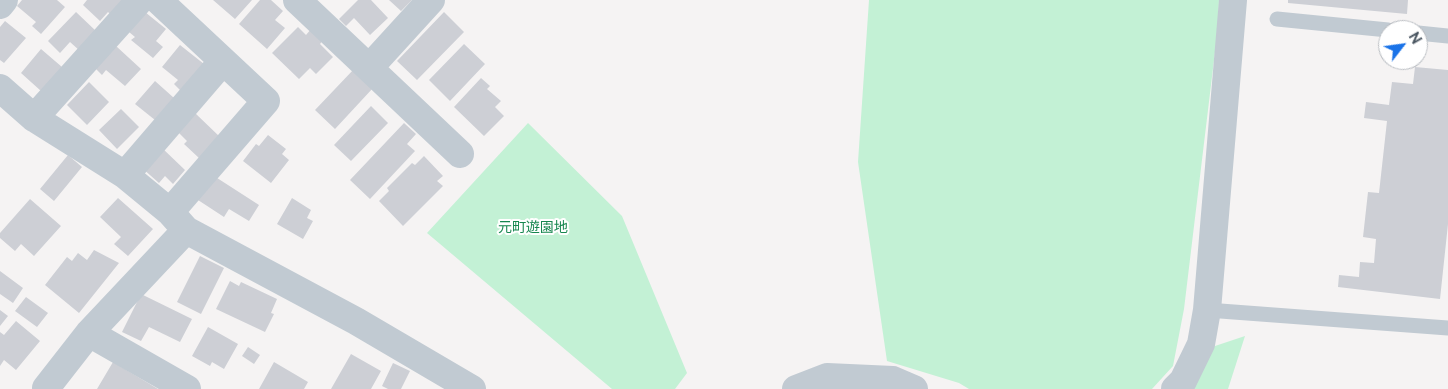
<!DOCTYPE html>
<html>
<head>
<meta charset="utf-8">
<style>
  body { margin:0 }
  #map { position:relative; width:1448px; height:389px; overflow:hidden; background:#f5f3f3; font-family:Raleway,sans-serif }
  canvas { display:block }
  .north { position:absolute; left:1378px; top:20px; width:50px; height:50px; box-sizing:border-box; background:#fff; border:1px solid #b7bbc0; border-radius:50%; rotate:60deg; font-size:14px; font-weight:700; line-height:20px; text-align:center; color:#4a5661 }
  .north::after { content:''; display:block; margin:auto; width:18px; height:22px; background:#1a73e8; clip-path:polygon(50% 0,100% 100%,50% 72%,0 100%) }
</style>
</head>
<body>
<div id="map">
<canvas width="1448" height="389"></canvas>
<div class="north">N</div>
</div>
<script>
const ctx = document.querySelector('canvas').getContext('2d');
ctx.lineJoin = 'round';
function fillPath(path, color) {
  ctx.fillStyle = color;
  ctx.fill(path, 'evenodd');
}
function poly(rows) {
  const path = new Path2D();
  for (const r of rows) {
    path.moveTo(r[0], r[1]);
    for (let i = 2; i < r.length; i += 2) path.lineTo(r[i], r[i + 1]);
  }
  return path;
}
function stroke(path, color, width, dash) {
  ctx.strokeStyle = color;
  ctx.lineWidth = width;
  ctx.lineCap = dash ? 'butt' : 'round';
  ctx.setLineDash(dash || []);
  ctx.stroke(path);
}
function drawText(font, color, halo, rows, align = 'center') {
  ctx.font = font + ' Raleway,"Noto Sans JP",sans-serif';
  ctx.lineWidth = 4;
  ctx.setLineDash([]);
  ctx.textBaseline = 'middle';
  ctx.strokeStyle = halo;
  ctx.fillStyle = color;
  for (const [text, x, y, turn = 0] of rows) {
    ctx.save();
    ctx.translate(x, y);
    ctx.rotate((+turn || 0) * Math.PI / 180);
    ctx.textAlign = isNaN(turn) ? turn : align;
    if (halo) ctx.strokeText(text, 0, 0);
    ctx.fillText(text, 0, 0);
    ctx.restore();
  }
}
fillPath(poly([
  [869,0,1219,0,1218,27,1184,309,1173,366,1152,389,969,389,959,383,887,361,858,162],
  [528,123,622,216,687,373,675,389,612,389,427,233],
  [1245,336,1228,389,1191,389,1212,347]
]), '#c3f1d5');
fillPath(poly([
  [22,0,57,0,65,7,41,34,32,26,36,22,17,6],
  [87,0,127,0,112,16,108,12,100,21,83,5],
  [213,0,252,0,235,19],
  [260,0,271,0,283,11,275,20,285,28,267,49,239,24],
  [358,0,371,0,388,18,370,35,354,18,346,26,339,19],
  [389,0,412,0,401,11],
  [1288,0,1408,0,1407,14,1288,3],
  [76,12,97,32,80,51,70,42,60,53,48,41],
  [145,12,166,29,156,41,163,47,153,58,131,40,135,37,129,32],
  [444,12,464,32,417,80,397,61],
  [5,21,26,38,4,63,0,60,0,27],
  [298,27,306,35,311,29,323,40,320,44,333,57,316,74,310,68,299,79,272,53],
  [464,44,485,64,450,101,429,80],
  [180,45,204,64,181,91,174,84,178,80,162,67],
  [116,46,141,69,125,86,106,70,102,75,96,69],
  [41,49,62,67,41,91,21,73],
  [1415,67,1448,70,1448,224,1440,299,1338,287,1339,275,1359,277,1360,262,1374,263,1376,239,1363,237,1368,192,1379,193,1387,121,1364,118,1366,102,1389,105,1392,82,1413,84],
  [354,69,373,88,335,129,315,110],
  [481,78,490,86,487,89,501,101,495,107,504,116,484,136,454,107],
  [155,81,174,98,155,120,135,104],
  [89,82,109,102,87,125,67,105],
  [371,106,388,123,351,161,334,145],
  [121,109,139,127,117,149,99,130],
  [195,113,220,137,199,158,184,144,187,141,177,131],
  [404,123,416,134,407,144,415,151,370,199,350,180],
  [268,135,286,149,282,154,289,160,271,183,243,161,256,144,259,146],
  [161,147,185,170,173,184,165,176,159,183,142,168],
  [68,155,82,167,54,201,40,189],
  [424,156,443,176,437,181,443,186,403,226,379,201,389,191,387,188,412,163,415,165],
  [214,176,259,205,249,221,229,209,224,217,198,200],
  [118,198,153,229,128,256,114,244,121,237,100,217],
  [292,198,311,210,307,218,313,221,303,239,277,224],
  [30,199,61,226,34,256,21,244,15,251,0,238,0,233],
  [94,250,119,263,79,313,45,285,67,257,72,261,78,253,87,260],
  [200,256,224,268,201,314,177,302],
  [0,271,23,288,13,303,0,294],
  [230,281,239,286,241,282,277,299,271,313,274,314,265,332,216,309],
  [141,294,192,319,180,342,149,327,141,341,122,332],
  [26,297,48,313,37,327,15,311],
  [0,310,8,316,0,326],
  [16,321,40,341,16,370,4,360,0,366,0,332,4,335],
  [208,327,238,344,224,369,212,362,210,366,192,356],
  [248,347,260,355,254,364,242,356],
  [351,354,381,371,371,389,331,389],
  [113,362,158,389,97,389],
  [274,362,308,382,304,389,259,389],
  [393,363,410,371,401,389,388,389,382,386]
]), '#cdcfd5');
stroke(poly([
  [1277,19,1388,30],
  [1418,33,1448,36],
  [1207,310,1448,328]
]), '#c1cad2', 15);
stroke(poly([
  [158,0,266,101,170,212],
  [297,0,460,154],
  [0,5,4,0],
  [369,68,431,0],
  [0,88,34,118,125,175,170,212,186,230,356,321,472,389],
  [34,118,140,0],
  [125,175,223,61],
  [89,333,187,389],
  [48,389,46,388,89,333,186,230]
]), '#c1cad2', 28);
stroke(poly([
  [796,389,827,377,893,380,914,389],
  [1175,389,1183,381,1201,344,1207,310,1233,0]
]), '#c1cad2', 28);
drawText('14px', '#17864f', '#fff', [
  ["元町遊園地",533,228]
]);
</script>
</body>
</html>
